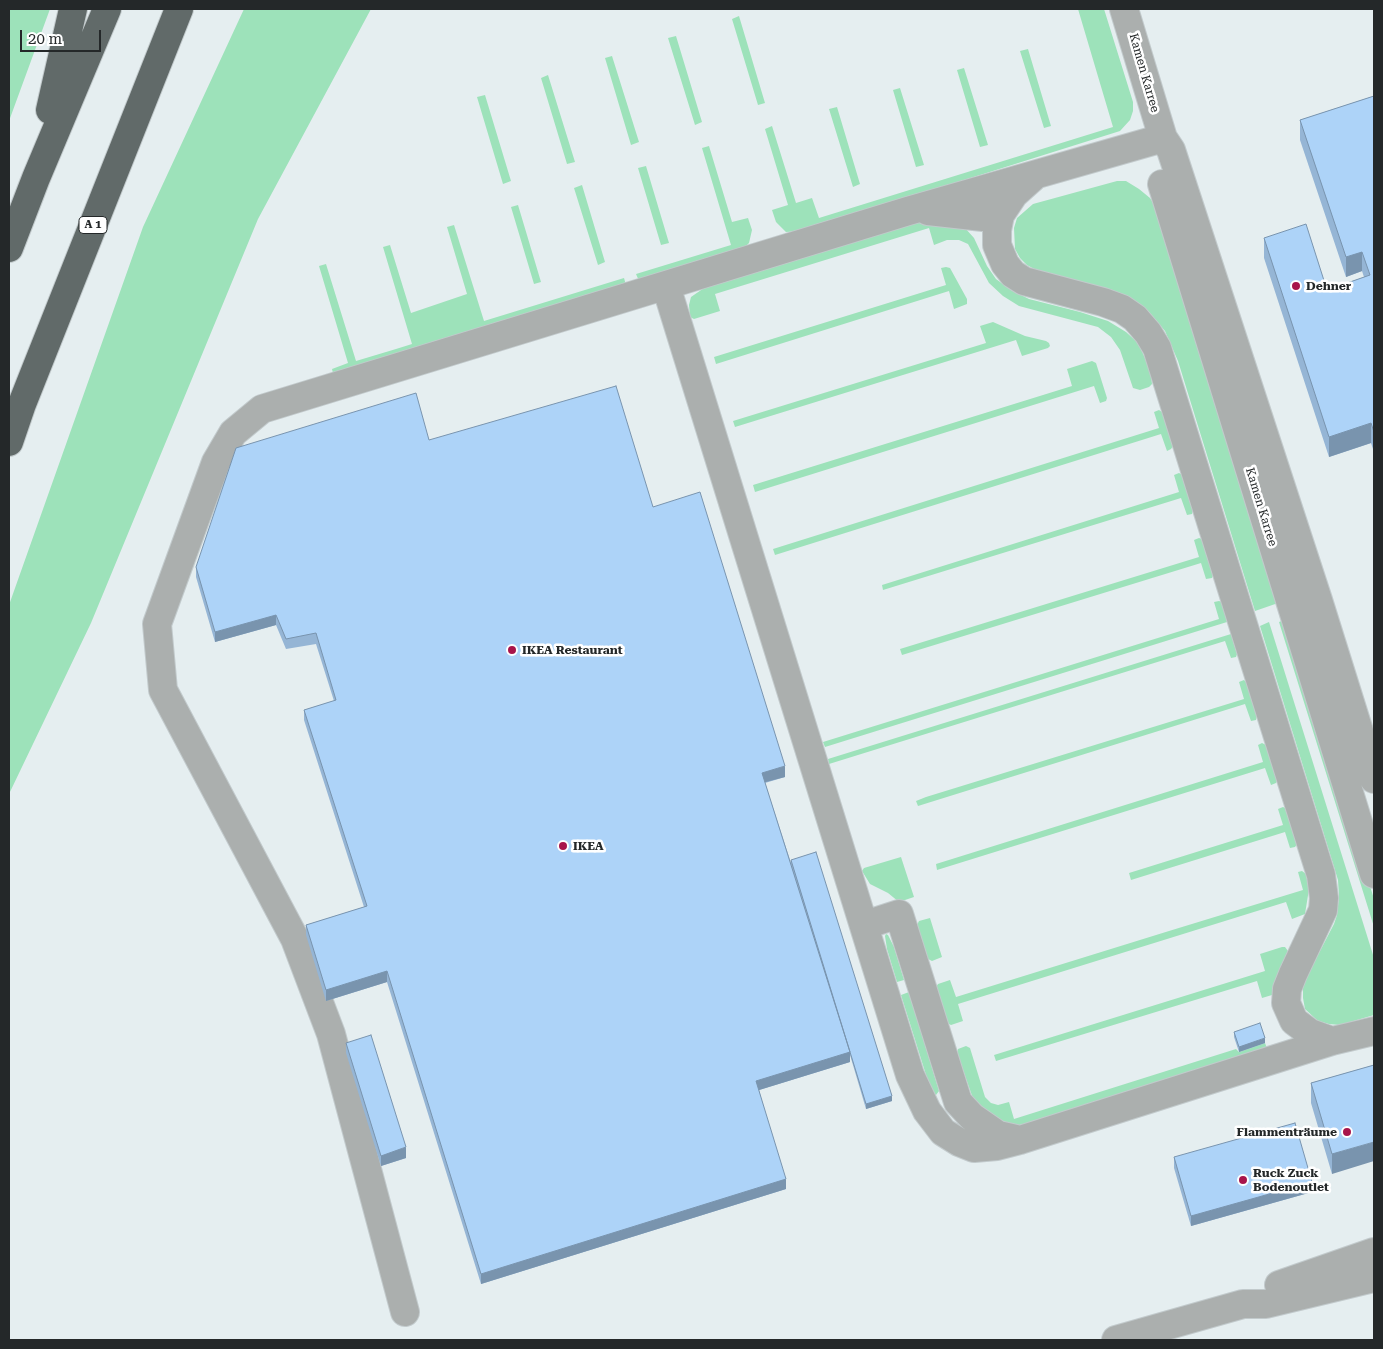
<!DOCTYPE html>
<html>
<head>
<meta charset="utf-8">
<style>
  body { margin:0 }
  #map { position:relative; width:1383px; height:1349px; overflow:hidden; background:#e5eef0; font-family:"Roboto Serif",serif }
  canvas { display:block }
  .frame { position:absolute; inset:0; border:10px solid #242829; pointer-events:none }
  .scale { position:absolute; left:20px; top:30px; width:81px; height:22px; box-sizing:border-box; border:2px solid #242829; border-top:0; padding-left:6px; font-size:15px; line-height:18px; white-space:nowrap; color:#242829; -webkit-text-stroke:4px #fff; paint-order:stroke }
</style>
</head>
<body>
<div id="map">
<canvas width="1383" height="1349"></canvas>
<div class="frame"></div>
<div class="scale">20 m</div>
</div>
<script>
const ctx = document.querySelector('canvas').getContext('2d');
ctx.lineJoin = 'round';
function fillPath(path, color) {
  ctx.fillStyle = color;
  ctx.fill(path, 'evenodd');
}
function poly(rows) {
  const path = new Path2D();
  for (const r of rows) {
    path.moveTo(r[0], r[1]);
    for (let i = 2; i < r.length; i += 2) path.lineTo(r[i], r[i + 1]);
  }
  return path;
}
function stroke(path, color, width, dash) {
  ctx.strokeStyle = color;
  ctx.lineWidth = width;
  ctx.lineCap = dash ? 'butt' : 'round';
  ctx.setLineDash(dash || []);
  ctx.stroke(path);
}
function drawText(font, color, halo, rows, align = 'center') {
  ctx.font = font + ' "Roboto Serif",serif';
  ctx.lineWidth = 5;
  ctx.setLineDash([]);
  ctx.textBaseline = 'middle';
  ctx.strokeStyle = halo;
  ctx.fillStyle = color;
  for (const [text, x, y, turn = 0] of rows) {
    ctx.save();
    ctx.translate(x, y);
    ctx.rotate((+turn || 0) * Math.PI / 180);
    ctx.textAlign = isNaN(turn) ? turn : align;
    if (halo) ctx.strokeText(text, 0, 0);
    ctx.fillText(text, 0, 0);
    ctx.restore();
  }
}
fillPath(poly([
  [9,9,50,9,9,121],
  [244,9,371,9,258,219,91,623,9,794,9,605,143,227],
  [1078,9,1104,9,1133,102,1133,111,1130,120,1120,131,802,231,786,232,776,222,772,210,788,205,765,129,772,126,796,203,812,198,819,218,1113,127],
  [739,16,765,103,758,105,732,19],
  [676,36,702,122,695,125,668,38],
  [1028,49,1051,126,1044,128,1020,51],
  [612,56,639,142,631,145,605,58],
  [964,68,988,145,980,147,957,70],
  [548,75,575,162,567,164,541,78],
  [900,88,924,165,916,167,893,90],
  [485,95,511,181,503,184,477,97],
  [837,107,860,184,853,187,829,109],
  [709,146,732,222,748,218,752,230,749,243,745,247,639,281,636,274,731,245,702,148],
  [646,166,669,243,661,245,638,168],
  [1117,181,1126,181,1139,189,1150,198,1159,212,1281,602,1255,611,1178,361,1165,331,1149,312,1133,301,1116,292,1036,270,1027,265,1020,258,1015,249,1014,228,1017,218,1033,204],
  [582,185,605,262,598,265,574,188],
  [518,205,541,282,534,284,511,207],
  [921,221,965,228,974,238,987,266,996,279,1011,290,1029,299,1080,312,1108,321,1126,332,1138,343,1145,358,1151,375,1152,384,1149,387,1140,390,1133,388,1120,350,1111,337,1098,327,1019,306,1003,296,989,283,968,244,959,240,947,240,934,245,929,228,715,294,720,311,694,319,690,317,689,305,691,297,704,288],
  [454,225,484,321,624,278,626,285,333,373,332,369,348,363,319,266,326,264,356,361,396,349,412,344,383,247,390,245,411,313,467,294,447,227],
  [946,267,950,268,967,299,967,304,954,309,949,291,716,364,714,357,946,285,941,268],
  [993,322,1025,336,1046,341,1049,343,1050,346,1048,348,1022,356,1016,340,735,427,733,421,986,343,980,326],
  [1092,361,1096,363,1107,398,1106,401,1100,403,1094,386,755,492,753,485,1072,386,1067,369],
  [1159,410,1162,412,1173,446,1171,449,1167,451,1161,434,775,555,773,549,1159,428,1154,412],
  [1179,473,1183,475,1193,510,1192,514,1187,515,1181,498,883,590,882,585,1179,492,1174,475],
  [1199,538,1202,539,1213,575,1212,578,1206,579,1201,563,902,655,900,649,1199,557,1194,540],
  [1219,601,1222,602,1227,622,825,747,823,742,1219,619,1214,602],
  [1287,619,1374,899,1374,927,1279,622],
  [1269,622,1374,958,1374,1015,1340,1025,1329,1024,1318,1021,1305,1009,1303,998,1303,988,1307,976,1334,924,1337,915,1339,896,1338,880,1260,626],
  [1231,634,1237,654,1236,657,1231,658,1225,641,829,764,828,759],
  [1244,680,1246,682,1257,716,1256,720,1251,721,1245,704,918,806,916,801,926,797,1244,699,1239,682],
  [1262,743,1266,745,1277,781,1276,783,1271,785,1265,768,937,870,936,864,1263,762,1258,745],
  [1283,807,1285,808,1297,844,1295,847,1290,848,1285,832,1131,880,1129,873,1283,825,1278,809],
  [901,857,914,897,899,902,888,893,870,884,862,871,864,868],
  [1302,871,1306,874,1309,889,1305,914,1292,919,1286,902,958,1004,963,1021,951,1025,947,1023,936,987,938,984,950,980,956,997,1169,931,1303,890,1298,872],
  [930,918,942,957,932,961,928,959,917,925,919,921],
  [886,934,888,935,894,947,904,980,897,982,887,949,885,936],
  [1282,947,1285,947,1288,951,1275,981,1272,995,1262,998,1257,981,996,1061,994,1055,1265,971,1260,954],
  [909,992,939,1091,936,1095,932,1094,901,995],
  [1265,1043,1267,1048,1020,1125,1009,1126,976,1107,957,1053,958,1049,966,1046,970,1048,985,1097,991,1103,998,1105,1009,1102,1014,1119,1236,1049,1239,1052]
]), '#9de2ba');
const minor = poly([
  [1124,9,1163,138,1171,150,1318,600,1374,779],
  [1033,177,1014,194,1000,215,997,230,997,245,1005,264,1013,274,1024,281,1103,302,1122,309,1135,318,1148,333,1157,348,1321,875,1324,898,1323,910,1293,974,1287,989,1286,1003,1294,1021,1310,1033,1332,1041],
  [1162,184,1374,874],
  [928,211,983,217,1000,215],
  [666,286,910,1075,927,1111,943,1132,959,1142,974,1148,997,1146,1020,1140,1332,1041,1374,1031],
  [865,925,899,914,958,1102,972,1117,998,1135,1020,1140],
  [1279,1285,1374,1252],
  [405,1312,331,1034,295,939,163,690,157,624,216,462,233,433,262,409,908,211,1163,138],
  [1116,1340,1243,1304,1266,1304,1374,1278]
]);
const highway = poly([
  [50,110,73,9],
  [9,248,36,178,107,9],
  [9,442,22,404,179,9]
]);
stroke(minor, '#c2cacc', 30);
stroke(highway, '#c2cacc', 30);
stroke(minor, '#abafae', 28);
stroke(highway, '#616a69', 28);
fillPath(poly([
  [1374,96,1374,452,1371,443,1329,457,1264,258,1264,238,1327,290,1364,277,1362,271,1346,277,1300,140,1300,120],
  [429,440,653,507,785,777,765,783,791,863,791,860,892,1101,866,1109,850,1055,850,1062,759,1090,786,1189,481,1284,387,982,326,1001,306,935,306,925,364,907,304,720,304,710,334,701,316,644,286,649,276,625,215,642,196,577,196,567],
  [1234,1032,1265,1043,1239,1052,1234,1037],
  [346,1043,406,1158,381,1166,346,1053],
  [1374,1065,1332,1174,1311,1103,1311,1083],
  [1174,1157,1312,1192,1191,1226,1174,1168]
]), '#95b5d5');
fillPath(poly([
  [1362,252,1362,271,1346,277,1346,257],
  [1371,423,1371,443,1329,457,1329,437],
  [276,615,276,625,215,642,215,632],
  [785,766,785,777,762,783,762,773],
  [387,971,387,982,326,1001,326,990],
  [1265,1038,1265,1043,1239,1052,1239,1047],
  [850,1052,850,1062,756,1091,756,1081],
  [892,1096,892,1101,866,1109,866,1104],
  [1374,1142,1374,1161,1332,1174,1332,1154],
  [406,1147,406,1158,381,1166,381,1156],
  [786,1179,786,1189,481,1284,481,1274],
  [1312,1182,1312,1192,1191,1226,1191,1216]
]), '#7994ae');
const building = poly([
  [1374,96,1374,432,1371,423,1329,437,1264,238,1306,224,1327,290,1370,275,1362,252,1346,257,1300,120,1374,96],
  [616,386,653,507,700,492,785,766,762,773,850,1052,756,1081,786,1179,481,1274,387,971,326,990,306,925,367,906,304,710,336,700,316,633,286,639,276,615,215,632,196,567,236,448,416,393,429,440,616,386],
  [816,852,892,1096,866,1104,791,860,816,852],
  [1260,1023,1265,1038,1239,1047,1234,1032,1260,1023],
  [371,1035,406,1147,381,1156,346,1043,371,1035],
  [1374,1065,1374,1142,1332,1154,1311,1083,1374,1065],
  [1295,1123,1312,1182,1191,1216,1174,1157,1295,1123]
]);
fillPath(building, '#add3f8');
stroke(building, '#7994ae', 1);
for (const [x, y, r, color] of [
  [1296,286,5,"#a8144b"],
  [512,650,5,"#a8144b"],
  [563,846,5,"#a8144b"],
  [1347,1132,5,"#a8144b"],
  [1243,1180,5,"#a8144b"]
]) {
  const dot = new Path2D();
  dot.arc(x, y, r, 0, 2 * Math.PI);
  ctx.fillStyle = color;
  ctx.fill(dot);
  stroke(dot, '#fff', 2);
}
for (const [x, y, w] of [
  [93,225,28]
]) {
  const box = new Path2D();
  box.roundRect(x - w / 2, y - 8.5, w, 17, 4);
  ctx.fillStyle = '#fff';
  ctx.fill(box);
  stroke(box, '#242829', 1);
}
drawText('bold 11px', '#242829', null, [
  ["A 1",93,225]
]);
drawText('12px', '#242829', '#fff', [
  ["Kamen Karree",1144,73,74],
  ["Kamen Karree",1261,507,73]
]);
drawText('bold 12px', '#242829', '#fff', [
  ["Dehner",1306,286],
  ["IKEA Restaurant",522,650],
  ["IKEA",573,846],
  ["Flammenträume",1337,1132,"right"],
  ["Ruck Zuck",1253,1173],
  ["Bodenoutlet",1253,1187]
], 'left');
</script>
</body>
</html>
